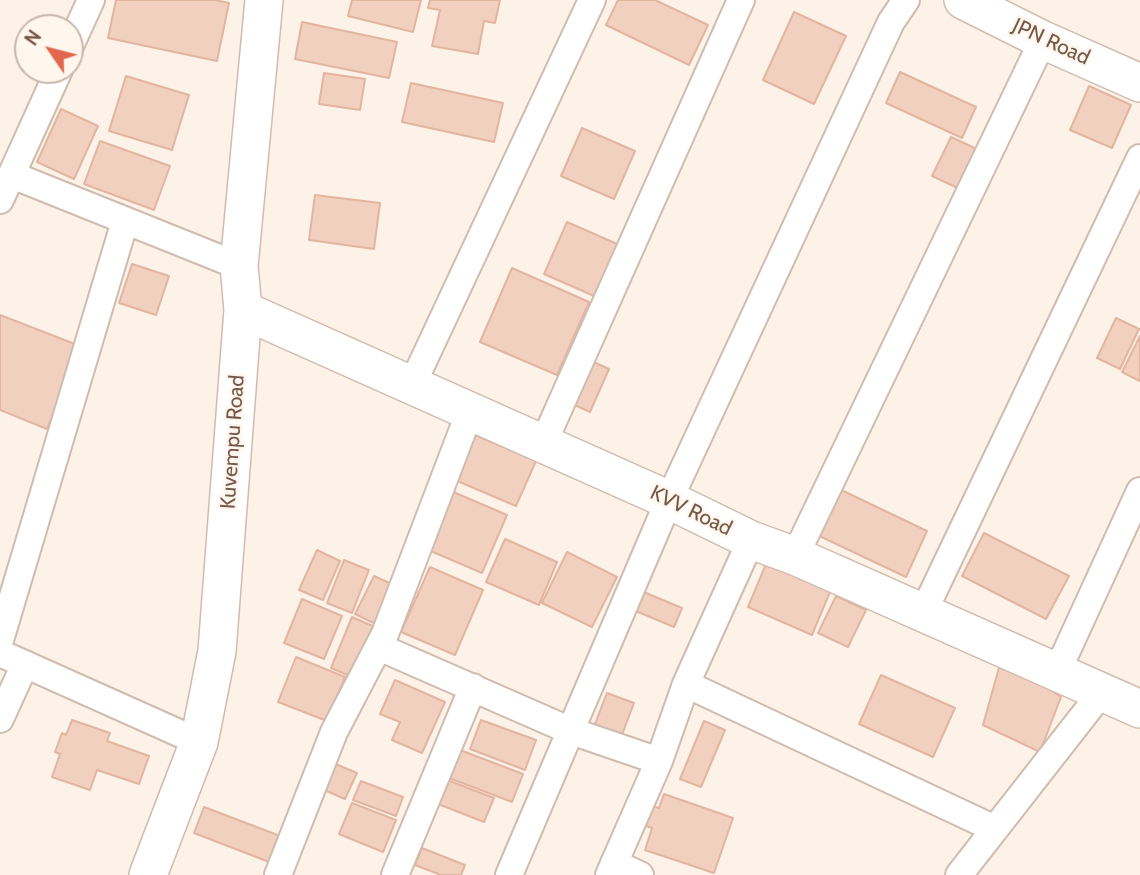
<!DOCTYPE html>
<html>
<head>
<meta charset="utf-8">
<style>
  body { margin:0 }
  #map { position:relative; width:1140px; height:875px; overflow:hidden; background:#fcf2e7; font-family:Cabin,sans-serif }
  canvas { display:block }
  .north { position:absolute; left:14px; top:14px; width:70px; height:70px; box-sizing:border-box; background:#fff7ed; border:2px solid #c8b7ac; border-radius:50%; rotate:305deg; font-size:19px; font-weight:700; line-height:28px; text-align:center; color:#75584b }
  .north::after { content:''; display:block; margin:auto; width:24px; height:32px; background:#e3674f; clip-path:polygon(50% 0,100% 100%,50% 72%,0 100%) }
</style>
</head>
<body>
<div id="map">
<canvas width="1140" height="875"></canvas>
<div class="north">N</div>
</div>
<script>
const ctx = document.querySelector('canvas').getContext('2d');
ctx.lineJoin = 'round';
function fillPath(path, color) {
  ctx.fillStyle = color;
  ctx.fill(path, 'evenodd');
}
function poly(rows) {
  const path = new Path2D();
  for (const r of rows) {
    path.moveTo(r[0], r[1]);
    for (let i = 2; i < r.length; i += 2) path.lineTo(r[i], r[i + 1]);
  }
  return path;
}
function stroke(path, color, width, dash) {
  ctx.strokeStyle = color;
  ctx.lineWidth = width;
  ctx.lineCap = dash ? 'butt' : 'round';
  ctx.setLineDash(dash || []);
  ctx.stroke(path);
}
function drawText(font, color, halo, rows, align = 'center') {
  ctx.font = font + ' Cabin,sans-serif';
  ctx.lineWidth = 5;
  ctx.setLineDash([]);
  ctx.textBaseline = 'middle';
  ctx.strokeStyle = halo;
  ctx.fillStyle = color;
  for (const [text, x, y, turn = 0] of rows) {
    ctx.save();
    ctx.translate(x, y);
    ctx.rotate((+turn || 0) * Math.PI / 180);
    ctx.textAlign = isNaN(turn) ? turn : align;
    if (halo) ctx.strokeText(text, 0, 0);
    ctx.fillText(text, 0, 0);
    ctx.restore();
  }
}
const building = poly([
  [116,0,215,0,229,3,217,61,108,38,116,0],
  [352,0,421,0,413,32,348,16,352,0],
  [430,0,500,0,495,23,484,21,478,54,432,46,440,10,428,8,430,0],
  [618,0,655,0,708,25,689,65,606,25,618,0],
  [794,12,846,36,814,104,763,80,794,12],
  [302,22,397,42,389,78,295,59,302,22],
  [900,72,976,107,962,138,886,103,900,72],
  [324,73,365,79,360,110,319,104,324,73],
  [126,76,189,95,172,150,109,131,126,76],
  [411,83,503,103,494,142,402,122,411,83],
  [1089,86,1131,105,1112,148,1070,130,1089,86],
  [61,109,98,126,74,179,37,162,61,109],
  [582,128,635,151,614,199,561,176,582,128],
  [951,137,981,151,962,190,932,176,951,137],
  [100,141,170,166,154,210,84,184,100,141],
  [315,195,380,203,374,249,309,240,315,195],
  [567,222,624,247,601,299,544,274,567,222],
  [132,264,169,276,156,315,119,303,132,264],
  [512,268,589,302,557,375,480,342,512,268],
  [0,315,80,346,47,429,0,410,0,315],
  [1116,318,1139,329,1120,369,1097,358,1116,318],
  [1140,336,1140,381,1122,372,1140,336],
  [587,359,609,369,590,412,568,402,587,359],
  [475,435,536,461,516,506,455,480,475,435],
  [835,487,927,531,906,577,813,533,835,487],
  [451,491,507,515,482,573,426,549,451,491],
  [984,533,1069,576,1046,619,962,576,984,533],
  [505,539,557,562,539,605,486,582,505,539],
  [317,550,340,561,323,600,299,590,317,550],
  [567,552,617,577,592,627,542,603,567,552],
  [771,552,835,580,812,635,748,607,771,552],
  [344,560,369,570,352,613,327,603,344,560],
  [430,567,483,590,455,655,401,632,430,567],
  [374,576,396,586,378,625,355,614,374,576],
  [634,588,682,608,674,627,626,607,634,588],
  [836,596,866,610,848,647,818,633,836,596],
  [302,599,342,616,324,659,284,643,302,599],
  [352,617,382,630,359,680,331,668,352,617],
  [296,657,345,677,327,721,278,702,296,657],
  [1002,657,1061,697,1040,752,983,725,1002,657],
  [881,675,955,708,933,757,859,724,881,675],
  [395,680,445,702,422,753,392,740,400,722,380,714,395,680],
  [607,693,634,703,620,740,593,729,607,693],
  [72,720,110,733,107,741,149,756,139,784,97,770,90,790,52,777,60,754,55,752,62,733,66,735,72,720],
  [481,720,536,740,525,770,470,749,481,720],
  [704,721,725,730,701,787,680,779,704,721],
  [460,750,523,774,512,802,449,778,460,750],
  [326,760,357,773,345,799,315,786,326,760],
  [447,780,494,798,484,822,438,804,447,780],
  [361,781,403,797,396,816,353,800,361,781],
  [664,794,733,818,714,873,645,850,652,828,643,825,650,805,659,808,664,794],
  [352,803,396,820,383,852,339,834,352,803],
  [204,807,288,839,277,865,194,833,204,807],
  [422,848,465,865,461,875,441,875,415,865,422,848]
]);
fillPath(building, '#f1d0bf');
stroke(building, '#e3b5a0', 2);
const street = poly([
  [70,46,91,0],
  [12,175,239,266],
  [0,200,59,70],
  [412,385,592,0],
  [543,444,741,0],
  [795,556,1043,40],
  [923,613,1140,158],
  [0,640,125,221],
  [379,647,571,731,659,761],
  [0,653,199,742],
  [1057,672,1140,491],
  [686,684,995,829],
  [0,719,25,664],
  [614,863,640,875],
  [278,875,334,732,385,634,470,411],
  [395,875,473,687],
  [509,875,669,500,891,22,906,0],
  [609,875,659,761,686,684,751,540],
  [959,875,1102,692]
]);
const secondary = poly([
  [963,0,1043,40,1140,83],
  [243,310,669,500,751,540,795,556,1140,709],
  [148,875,199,742,217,651,243,310,239,266,264,0]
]);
stroke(street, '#d0bcaf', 30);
stroke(secondary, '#d2bbad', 40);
stroke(street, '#fff', 26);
stroke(secondary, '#fff', 37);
drawText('21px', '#75584b', '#fff7ed', [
  ["JPN Road",1051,42,25],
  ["Kuvempu Road",233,442,-86],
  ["KVV Road",691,511,26]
]);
</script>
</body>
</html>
